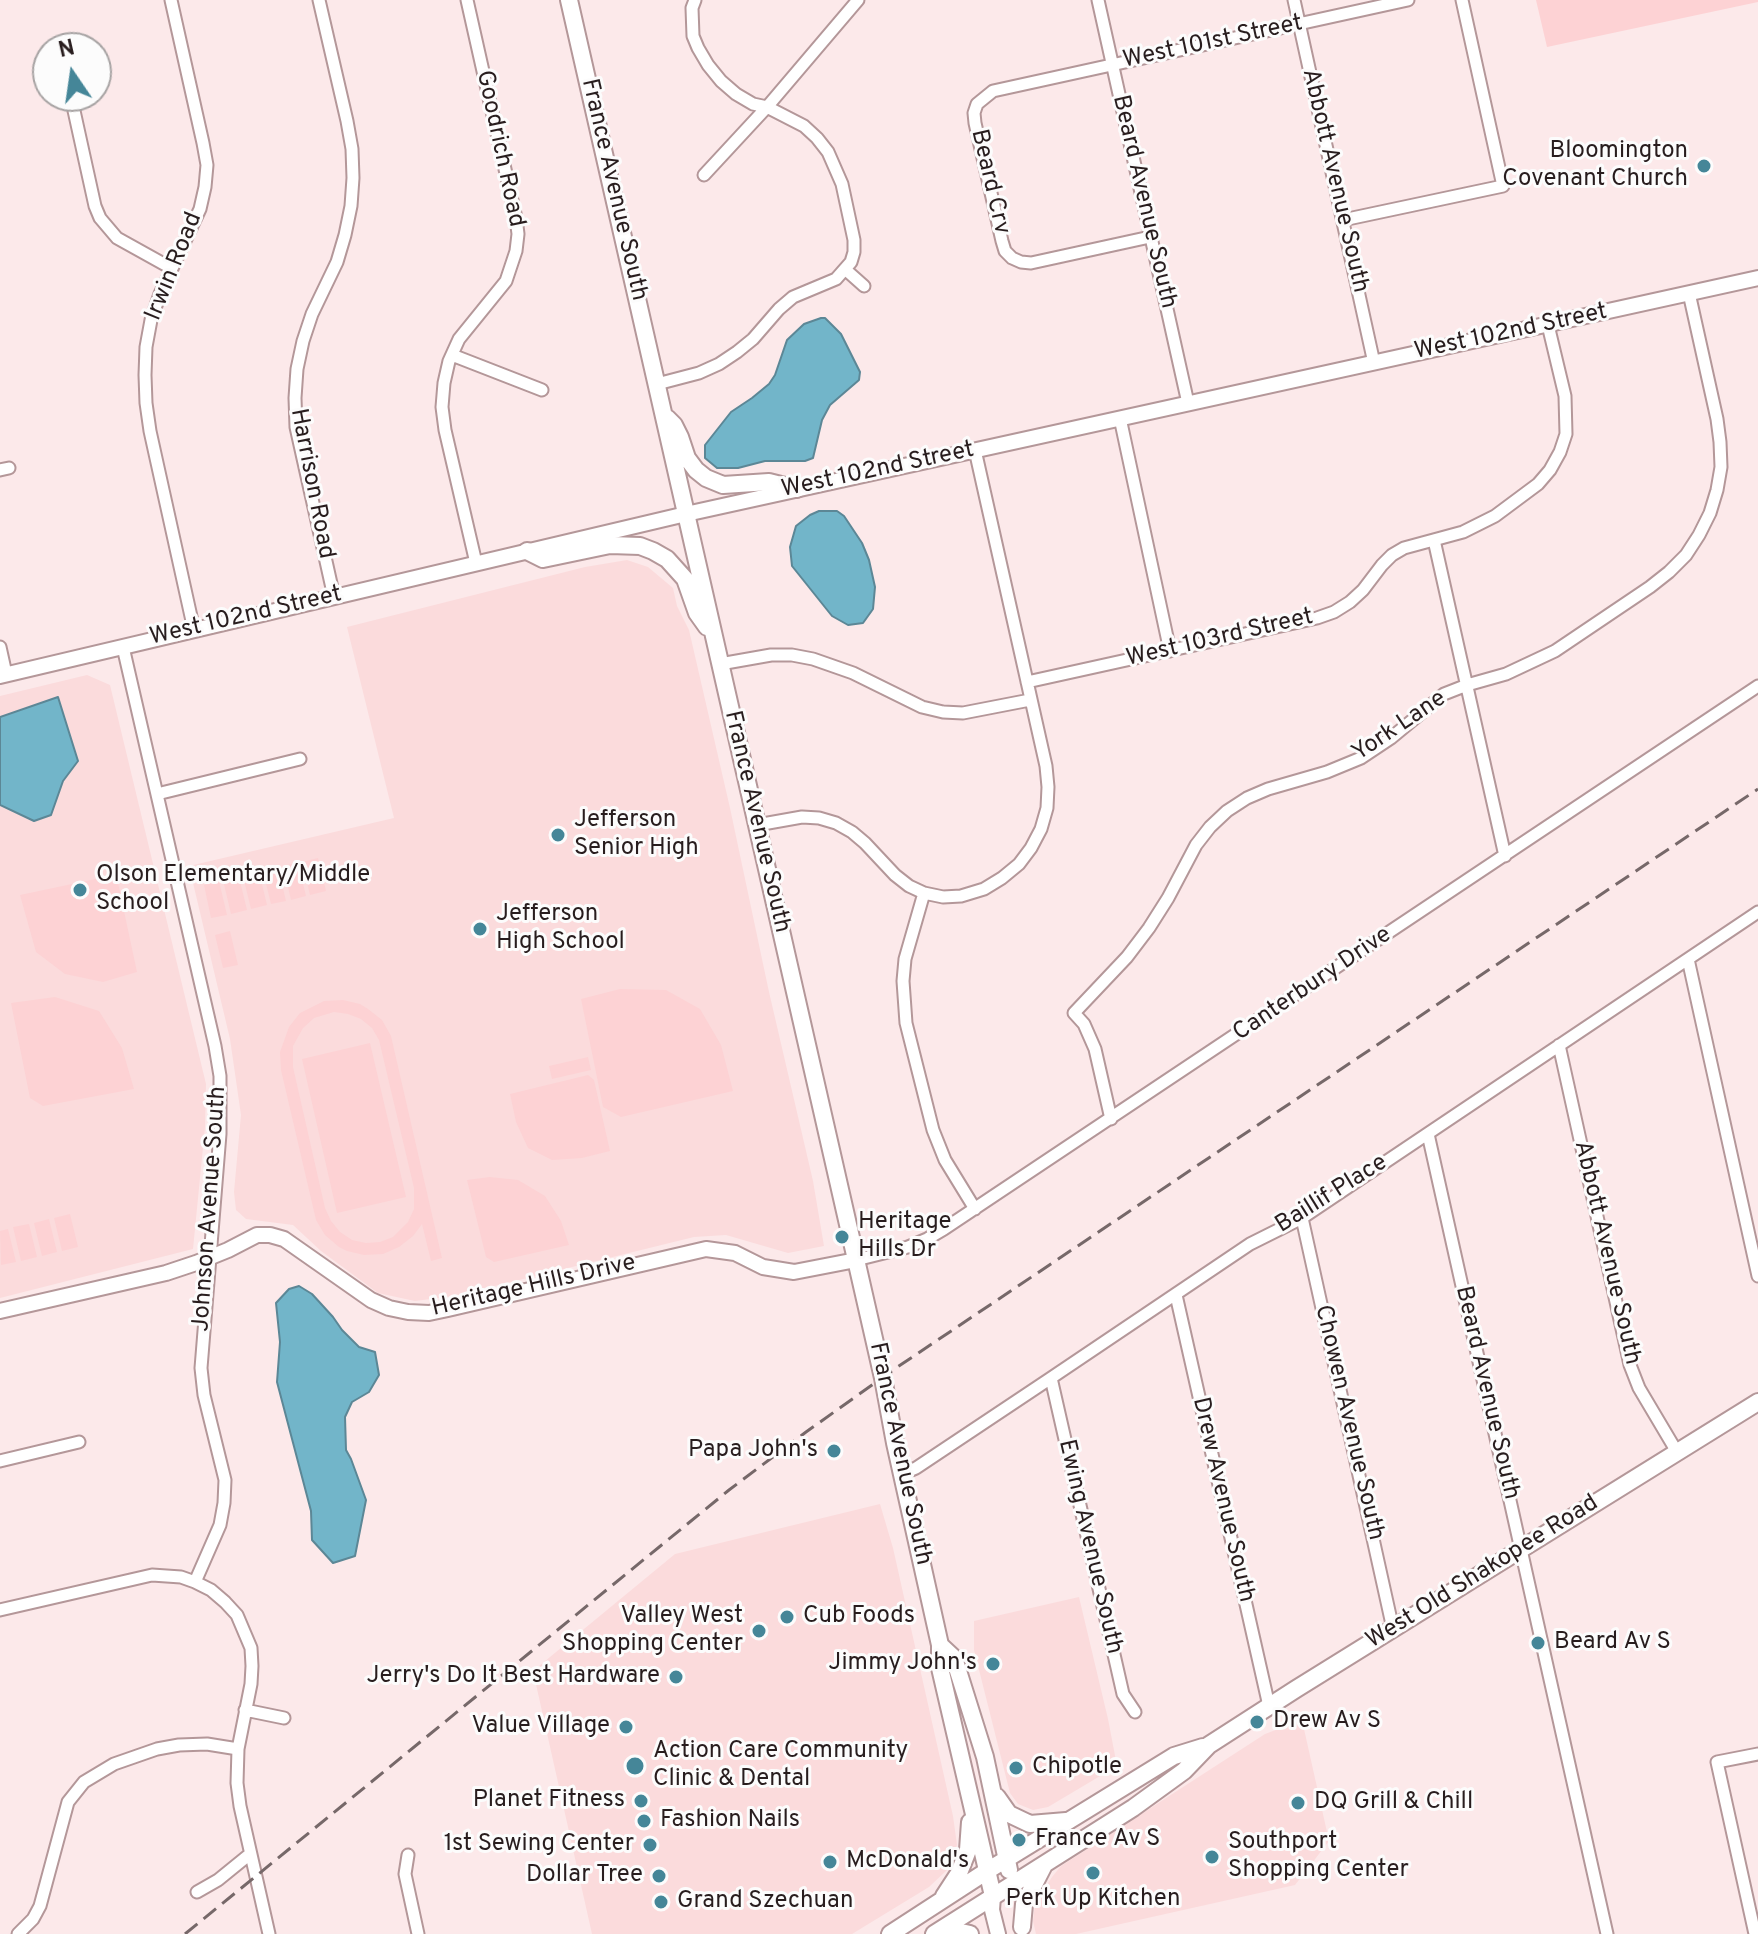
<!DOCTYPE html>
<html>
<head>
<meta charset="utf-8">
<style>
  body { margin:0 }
  #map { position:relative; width:1758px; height:1934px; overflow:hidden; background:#fce9ea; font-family:Overpass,sans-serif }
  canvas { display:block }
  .north { position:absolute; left:32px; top:32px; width:80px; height:80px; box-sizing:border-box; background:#fcfcfc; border:2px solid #a7a3a3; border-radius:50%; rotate:347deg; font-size:22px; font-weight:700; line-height:32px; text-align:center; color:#281d1e }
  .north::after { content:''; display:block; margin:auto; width:28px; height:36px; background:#458698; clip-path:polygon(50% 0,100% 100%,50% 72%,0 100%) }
</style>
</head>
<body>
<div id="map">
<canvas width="1758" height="1934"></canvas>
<div class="north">N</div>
</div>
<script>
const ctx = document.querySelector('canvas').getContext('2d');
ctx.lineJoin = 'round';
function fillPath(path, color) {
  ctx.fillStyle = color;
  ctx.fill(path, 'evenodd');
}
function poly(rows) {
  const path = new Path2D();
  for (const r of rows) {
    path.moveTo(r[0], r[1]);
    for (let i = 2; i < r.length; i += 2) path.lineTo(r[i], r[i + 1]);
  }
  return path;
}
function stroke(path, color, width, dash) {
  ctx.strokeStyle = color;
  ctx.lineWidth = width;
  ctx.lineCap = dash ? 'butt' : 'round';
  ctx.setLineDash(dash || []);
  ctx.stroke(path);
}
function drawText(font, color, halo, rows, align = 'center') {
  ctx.font = font + ' Overpass,sans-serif';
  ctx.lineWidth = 6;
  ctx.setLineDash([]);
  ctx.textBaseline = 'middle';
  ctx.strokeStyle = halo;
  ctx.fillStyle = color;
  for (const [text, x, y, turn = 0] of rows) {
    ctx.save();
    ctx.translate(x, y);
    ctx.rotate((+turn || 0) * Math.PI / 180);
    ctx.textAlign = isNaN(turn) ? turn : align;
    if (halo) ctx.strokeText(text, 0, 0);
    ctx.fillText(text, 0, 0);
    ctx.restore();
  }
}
fillPath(poly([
  [627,560,648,567,673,588,677,606,689,630,730,808,769,992,813,1181,824,1246,788,1253,726,1235,694,1237,454,1296,415,1301,378,1293,321,1251,293,1225,246,1219,236,1210,234,1192,241,1115,230,1039,189,866,394,818,347,627,585,567],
  [87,675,110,685,206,1084,205,1127,193,1249,0,1298,0,696],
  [880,1504,893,1548,953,1816,957,1845,947,1870,929,1887,852,1934,592,1934,533,1671,675,1554],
  [1079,1597,1108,1719,1117,1766,1048,1807,1033,1810,1018,1804,1010,1793,974,1650,974,1621],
  [1302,1720,1329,1841,1295,1885,1076,1934,1036,1934,1033,1921,1035,1904,1052,1877,1061,1866,1265,1734]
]), '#fbdbdc');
fillPath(poly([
  [1536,0,1758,0,1758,2,1547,47],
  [318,858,326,891,310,895,302,862],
  [298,863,306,896,291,900,283,866],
  [278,867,286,901,271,904,263,871],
  [259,872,267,905,251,909,243,876],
  [105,877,118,883,137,972,103,982,65,974,36,952,20,895],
  [239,877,247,910,231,914,223,880],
  [219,881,227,915,211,918,204,885],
  [230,931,238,965,223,968,215,935],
  [620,989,666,990,700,1009,721,1045,733,1091,621,1117,603,1107,581,999],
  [55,997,99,1011,122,1048,134,1089,43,1106,30,1098,11,1003],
  [343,1000,360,1004,368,1009,382,1020,391,1036,442,1258,431,1261,422,1224,413,1236,399,1247,383,1254,364,1255,347,1251,339,1247,325,1235,316,1220,281,1070,280,1052,289,1027,300,1013,324,1001],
  [334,1012,348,1014,361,1019,372,1028,379,1040,414,1188,414,1209,408,1222,393,1237,380,1242,366,1243,352,1240,340,1232,331,1221,325,1208,293,1067,293,1046,303,1028,314,1018],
  [370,1043,406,1197,337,1213,302,1059],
  [588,1057,591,1070,552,1079,549,1066],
  [588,1075,594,1080,610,1151,582,1158,552,1160,528,1148,516,1122,510,1094],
  [490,1177,518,1180,545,1196,561,1221,569,1245,494,1262,486,1257,467,1180],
  [70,1214,78,1247,62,1251,54,1218],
  [49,1219,57,1252,42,1256,34,1223],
  [29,1224,37,1257,21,1261,13,1227],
  [8,1229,16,1262,1,1265,0,1231]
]), '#fdd2d4');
const water = poly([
  [821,318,825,318,841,334,860,372,859,380,830,405,822,420,813,458,805,461,765,461,738,468,717,468,705,458,705,445,731,412,752,398,769,384,775,375,787,340,804,324,821,318],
  [819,511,837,511,844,516,862,543,869,560,875,587,873,609,863,623,848,625,832,616,792,566,790,547,796,526,810,515,819,511],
  [58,697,78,761,63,781,51,815,34,821,0,805,0,717,58,697],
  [299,1286,312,1294,333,1317,342,1330,359,1347,375,1352,379,1375,369,1392,352,1402,345,1417,346,1450,351,1459,366,1500,355,1556,333,1563,312,1540,311,1511,277,1382,280,1342,276,1303,289,1289,299,1286]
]);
fillPath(water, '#72b5c9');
stroke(water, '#5c8796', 2);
const minor = poly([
  [171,0,203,143,207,165,205,187,200,209,160,294,151,320,146,347,145,375,146,403,150,431,194,630],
  [319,0,347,121,352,149,353,178,351,206,345,235,337,262,312,314,303,341,297,369,295,398,296,427,334,597],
  [467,0,516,218,518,234,516,251,506,281,459,339,449,361,444,383,442,407,445,430,476,563],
  [1098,0,1188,403],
  [1294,0,1374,363],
  [71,97,95,206,100,218,117,238,171,268],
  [704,175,767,107,858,0],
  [1343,220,1503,186,1462,0],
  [1150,237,1031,263,1021,262,1012,258,1005,251,1002,241,975,123,974,113,977,104,993,91,1408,0],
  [846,270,864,286],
  [452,355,542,390],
  [657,384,699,373,719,364,737,352,753,339,779,309,793,297,836,279,851,262,854,252,854,240,842,184,828,152,817,138,804,126,767,107,753,104,736,94,721,81,708,65,698,48,693,36,692,8,695,0],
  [1120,418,1170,651],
  [0,470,9,468],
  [1434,540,1505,856],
  [0,647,6,674],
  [123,647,215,1046,220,1076,220,1134,201,1368,204,1395,225,1480,224,1503,220,1525,195,1582],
  [720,664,771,655,792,655,813,659,853,673,922,707,943,712,963,713,1030,700],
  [1027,682,1317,618,1334,612,1350,602,1363,590,1382,565,1392,555,1404,548,1463,532,1495,516,1538,484,1550,470,1560,452,1566,434,1565,396,1548,325],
  [157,794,300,759],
  [757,825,802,817,819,818,836,823,852,832,865,843,895,875,909,886,924,893,943,897,961,896,984,889,1002,878,1019,864,1031,848,1041,829,1047,808,1048,787,1046,766,975,450],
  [924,893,905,959,903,981,906,1023,933,1130,945,1160,975,1209],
  [1688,959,1758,1276],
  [1559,1045,1630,1365,1639,1388,1677,1452],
  [1111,1119,1095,1049,1084,1024,1074,1013,1127,957,1149,928,1168,898,1196,845,1210,827,1227,811,1247,798,1268,789,1327,772,1361,758,1391,738,1444,694,1467,685,1506,674,1555,651,1650,587,1669,572,1686,555,1699,535,1710,513,1717,490,1721,467,1720,442,1717,419,1689,293],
  [1428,1134,1607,1934],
  [1302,1218,1393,1629],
  [856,1260,908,1247,927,1239,944,1229,1758,686],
  [1176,1295,1269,1706],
  [1051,1378,1123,1694,1135,1712],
  [0,1461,79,1442],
  [902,1474,916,1468,1051,1378,1250,1244,1302,1218,1758,912],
  [0,1610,152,1575,181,1577,195,1582,211,1590,225,1602,237,1615,251,1648,252,1666,251,1684,238,1749,237,1783,240,1806,269,1934],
  [245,1710,284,1718],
  [408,1855,405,1874,418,1934],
  [197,1892,218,1880,250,1854],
  [18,1934,33,1919,40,1906,68,1802,84,1782,114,1764,157,1749,179,1745,207,1744,238,1749],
  [1755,1934,1717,1762,1758,1754]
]);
const tertiary = poly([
  [0,676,686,514,1758,278],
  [0,1311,166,1273,196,1263,228,1250,257,1235,270,1235,284,1239,371,1300,389,1308,408,1312,429,1313,448,1309,706,1249,735,1253,763,1267,794,1272,856,1260],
  [993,1896,992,1910,998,1934]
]);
const secondary = poly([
  [569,0,883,1378,895,1443,940,1645,940,1668,993,1896],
  [667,418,674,425,680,437,687,458,696,470,706,478,723,485,769,482,797,489],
  [527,551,543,559,610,545,640,546,653,551,667,559,685,579,697,613,707,627],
  [940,1645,954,1658,985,1757,1009,1870],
  [997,1797,1009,1814,1030,1824,1066,1821],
  [944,1896,959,1873,968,1850,970,1822],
  [1022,1927,1024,1904,1044,1865],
  [890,1934,987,1871,1174,1756,1203,1747],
  [934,1934,1133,1808,1184,1771,1209,1745,1296,1689,1758,1402],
  [949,1934,961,1932,970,1934]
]);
stroke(minor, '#b49799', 15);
stroke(tertiary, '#b49799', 18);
stroke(secondary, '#b49799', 20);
stroke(minor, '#fff', 11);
stroke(tertiary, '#fff', 14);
stroke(secondary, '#fff', 16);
stroke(poly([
  [185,1934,729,1490,806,1432,896,1368,1758,789]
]), '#766869', 3, [16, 8]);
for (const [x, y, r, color] of [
  [1704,166,8,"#458698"],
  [558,835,8,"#458698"],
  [80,890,8,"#458698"],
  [480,929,8,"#458698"],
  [842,1237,8,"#458698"],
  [834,1451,8,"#458698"],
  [787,1617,8,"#458698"],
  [759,1631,8,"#458698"],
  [1538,1643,8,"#458698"],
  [993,1664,8,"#458698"],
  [676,1677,8,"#458698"],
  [1257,1722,8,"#458698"],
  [626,1727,8,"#458698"],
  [635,1766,10,"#458698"],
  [1016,1768,8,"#458698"],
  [641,1801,8,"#458698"],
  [1298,1803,8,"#458698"],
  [644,1821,8,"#458698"],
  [1019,1840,8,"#458698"],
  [650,1845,8,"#458698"],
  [1212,1857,8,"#458698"],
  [830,1862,8,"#458698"],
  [1093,1873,8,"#458698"],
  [659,1876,8,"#458698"],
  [661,1902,8,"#458698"]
]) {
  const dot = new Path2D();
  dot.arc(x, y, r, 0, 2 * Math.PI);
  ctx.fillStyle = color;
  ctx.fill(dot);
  stroke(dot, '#fcfcfc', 3);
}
drawText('24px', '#281d1e', '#fcfcfc', [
  ["West 101st Street",1213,43,-12],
  ["Goodrich Road",499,149,78],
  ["Abbott Avenue South",1334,181,77],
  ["Beard Crv",989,182,77],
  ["France Avenue South",613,190,77],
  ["Beard Avenue South",1143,202,77],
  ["Irwin Road",175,267,-68],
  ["West 102nd Street",1511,333,-12],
  ["West 102nd Street",878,471,-12],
  ["Harrison Road",311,484,79],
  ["West 102nd Street",246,617,-13],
  ["West 103rd Street",1220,639,-13],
  ["York Lane",1400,727,-34],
  ["France Avenue South",756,822,77],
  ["Canterbury Drive",1313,985,-34],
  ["Baillif Place",1332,1195,-32],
  ["Johnson Avenue South",211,1209,-86],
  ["Abbott Avenue South",1606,1253,77],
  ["Heritage Hills Drive",534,1287,-13],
  ["Beard Avenue South",1486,1393,77],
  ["Chowen Avenue South",1348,1423,77],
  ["France Avenue South",899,1454,78],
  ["Drew Avenue South",1222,1500,77],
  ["Ewing Avenue South",1089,1547,77],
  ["West Old Shakopee Road",1483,1573,-32]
]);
drawText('24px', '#281d1e', '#fcfcfc', [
  ["Bloomington",1688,152,"right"],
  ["Covenant Church",1688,180,"right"],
  ["Jefferson",574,821],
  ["Senior High",574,849],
  ["Olson Elementary/Middle",96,876],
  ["School",96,904],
  ["Jefferson",496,915],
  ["High School",496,943],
  ["Heritage",858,1223],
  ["Hills Dr",858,1251],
  ["Papa John's",818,1451,"right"],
  ["Valley West",743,1617,"right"],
  ["Shopping Center",743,1645,"right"],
  ["Cub Foods",803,1617],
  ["Beard Av S",1554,1643],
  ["Jimmy John's",977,1664,"right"],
  ["Jerry's Do It Best Hardware",660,1677,"right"],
  ["Drew Av S",1273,1722],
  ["Value Village",610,1727,"right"],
  ["Action Care Community",653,1752],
  ["Clinic & Dental",653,1780],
  ["Chipotle",1032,1768],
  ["Planet Fitness",625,1801,"right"],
  ["DQ Grill & Chill",1314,1803],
  ["Fashion Nails",660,1821],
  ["France Av S",1035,1840],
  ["Southport",1228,1843],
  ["Shopping Center",1228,1871],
  ["1st Sewing Center",634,1845,"right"],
  ["McDonald's",846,1862],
  ["Dollar Tree",643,1876,"right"],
  ["Perk Up Kitchen",1093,1900,"center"],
  ["Grand Szechuan",677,1902]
], 'left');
</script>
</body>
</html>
